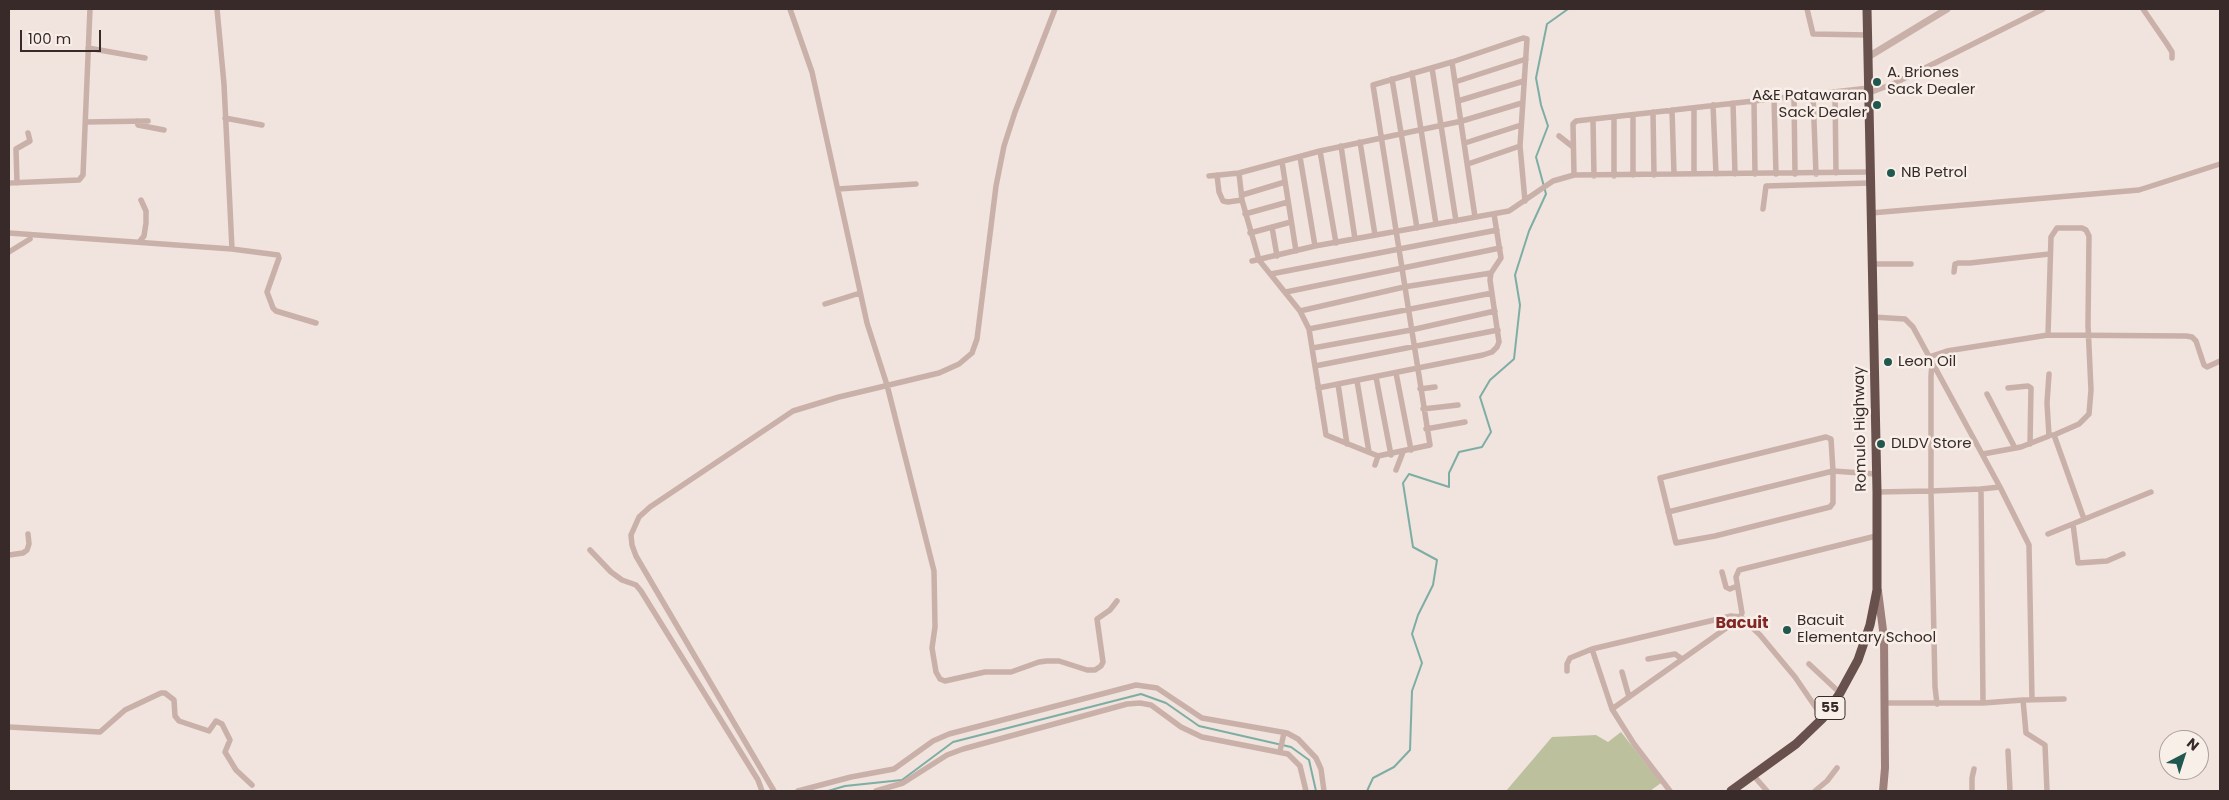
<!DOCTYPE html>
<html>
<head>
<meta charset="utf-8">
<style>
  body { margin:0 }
  #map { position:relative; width:2229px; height:800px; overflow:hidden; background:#f1e3dd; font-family:Poppins,sans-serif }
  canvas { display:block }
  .frame { position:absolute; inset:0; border:10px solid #372a29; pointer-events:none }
  .north { position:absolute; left:2159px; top:730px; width:50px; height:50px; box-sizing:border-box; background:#f9efe9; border:1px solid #aba09c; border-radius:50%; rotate:40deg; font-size:14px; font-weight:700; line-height:20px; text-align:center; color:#372a29 }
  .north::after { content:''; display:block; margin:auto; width:18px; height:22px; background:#20574f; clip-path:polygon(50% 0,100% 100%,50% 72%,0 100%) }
  .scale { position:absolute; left:20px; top:30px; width:81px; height:22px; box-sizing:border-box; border:2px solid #372a29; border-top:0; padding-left:6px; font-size:15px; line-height:18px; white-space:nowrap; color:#372a29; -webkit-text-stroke:4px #f9efe9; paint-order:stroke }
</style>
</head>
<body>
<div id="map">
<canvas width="2229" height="800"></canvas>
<div class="frame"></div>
<div class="north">N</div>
<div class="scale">100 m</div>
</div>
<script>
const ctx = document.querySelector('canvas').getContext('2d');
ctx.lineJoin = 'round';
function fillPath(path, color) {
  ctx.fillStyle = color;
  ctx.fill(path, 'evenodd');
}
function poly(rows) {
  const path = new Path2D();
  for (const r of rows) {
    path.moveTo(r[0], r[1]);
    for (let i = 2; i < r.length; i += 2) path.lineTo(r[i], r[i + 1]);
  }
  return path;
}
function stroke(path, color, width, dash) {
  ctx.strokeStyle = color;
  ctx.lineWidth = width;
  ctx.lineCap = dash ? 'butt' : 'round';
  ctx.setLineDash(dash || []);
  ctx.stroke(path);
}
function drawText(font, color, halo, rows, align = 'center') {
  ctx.font = font + ' Poppins,sans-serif';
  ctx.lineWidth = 5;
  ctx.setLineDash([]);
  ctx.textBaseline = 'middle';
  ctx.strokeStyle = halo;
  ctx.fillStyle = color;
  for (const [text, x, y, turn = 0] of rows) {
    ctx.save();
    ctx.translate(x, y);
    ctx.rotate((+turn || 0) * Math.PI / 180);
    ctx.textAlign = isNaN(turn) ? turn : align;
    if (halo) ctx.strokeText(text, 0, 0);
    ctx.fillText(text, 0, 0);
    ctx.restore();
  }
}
fillPath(poly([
  [1621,732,1661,783,1650,791,1506,791,1552,737,1596,735,1608,742]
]), '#bcc09d');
stroke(poly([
  [828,791,845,786,902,780,953,742,1141,694,1166,703,1199,726,1291,747,1309,760,1316,791],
  [1367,791,1373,778,1394,767,1410,750,1412,691,1422,663,1412,634,1418,615,1433,585,1437,560,1413,547,1403,483,1409,474,1449,487,1449,473,1459,452,1482,447,1491,432,1480,397,1490,380,1514,359,1520,305,1515,275,1529,231,1546,194,1536,157,1548,126,1541,105,1536,78,1547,24,1568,9]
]), '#7daea5', 2);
stroke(poly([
  [217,9,224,84,232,249,278,255,279,258,267,292,273,308,276,311,316,323],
  [790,9,812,72,867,323,887,385,934,571,935,627,932,648,936,672,940,679,945,681,985,672,1011,672,1039,662,1047,661,1059,661,1087,670,1095,670,1101,666,1103,662,1097,619,1110,610,1117,601],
  [1807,9,1813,34,1868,35],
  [2143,9,2167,44,2172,52,2172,58],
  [88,48,145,58],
  [1452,62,1475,217],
  [1432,68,1456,221],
  [1412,73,1436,224],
  [1392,79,1417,228],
  [1455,82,1526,59],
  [1835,92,1836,173],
  [1869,93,1895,83,2043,9],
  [1813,94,1816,174],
  [1794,96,1795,174],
  [1774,98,1776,174],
  [1458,101,1524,81],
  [1754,101,1755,174],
  [1733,103,1735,174],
  [1713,105,1716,174],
  [1694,108,1694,174],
  [1672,110,1674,174],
  [1653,112,1654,175],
  [1633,115,1633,175],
  [1614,117,1614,176],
  [225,118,262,125],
  [1593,120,1594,176],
  [137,121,138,125,164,130],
  [86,122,148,121],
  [1559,136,1573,147],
  [1360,142,1375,235],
  [1465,143,1521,125],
  [1341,146,1355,239],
  [1320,151,1336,243],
  [1300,157,1315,246],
  [1282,162,1296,251],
  [1468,164,1520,146],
  [1239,173,1242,200,1259,260,1300,311,1309,329,1326,435,1378,456,1430,445,1373,85,1452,62,1523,38,1527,39,1520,146,1525,201],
  [1217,175,1219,192,1223,201,1228,202,1242,200],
  [1574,175,1573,124,1576,121,1869,88],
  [1209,176,1239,173,1320,151,1462,121,1522,103],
  [9,183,79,180,83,175,90,9],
  [17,183,16,149,30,141,28,133],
  [838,189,916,184],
  [1242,195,1285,182],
  [1763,209,1766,186,1870,183],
  [1871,213,2139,190,2220,164],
  [1245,214,1288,202],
  [1272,227,1277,256],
  [9,233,232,249],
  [1250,233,1291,222],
  [140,241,144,236,146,223,146,211,141,200],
  [9,252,30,239],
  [1252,261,1315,246,1509,211,1553,181,1574,175,1870,172],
  [1872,264,1911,264],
  [1954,272,1955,264,1958,263,1970,263,2049,254],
  [1271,274,1497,230],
  [1286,292,1500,248],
  [825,304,860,293],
  [1300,311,1404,287,1491,273],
  [1873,317,1905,319,1913,327,2000,487,1981,489],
  [1309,329,1492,293],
  [2048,335,2051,237,2057,228,2082,228,2086,230,2089,236,2088,325,2091,390,2089,414,2079,424,2054,435],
  [1313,348,1411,330,1495,311],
  [1929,357,1947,351,2048,335,2186,336,2192,337,2196,341,2204,365,2207,367,2220,361],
  [1315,366,1498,330],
  [1396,373,1411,450],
  [1376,377,1391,455],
  [1357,381,1369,452],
  [1338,384,1347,444],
  [1318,388,1483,355,1492,352,1497,347,1499,342,1490,280,1491,273,1501,258,1494,214],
  [2008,388,2028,386,2031,388,2030,444],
  [1420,389,1435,387],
  [1987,394,2015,448],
  [1423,409,1458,405],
  [1426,429,1465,422],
  [2051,435,2054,435,2084,519],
  [1826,437,1831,439,1833,471,1833,503,1830,507,1715,536,1676,543,1660,478,1826,437],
  [1983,454,2021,447,2049,436,2047,403,2049,374],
  [1375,465,1378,456],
  [1396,470,1403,452],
  [2000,487,2029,545,2032,700],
  [1877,492,1931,491,1931,376,1932,364],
  [1668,512,1833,471,1876,474],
  [2073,524,2078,563,2107,561,2123,554],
  [2048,534,2151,492],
  [590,550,611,572,622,580,636,585,641,591,758,780,762,791],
  [9,555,23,553,27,550,29,544,28,534],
  [1722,572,1726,587,1730,589,1737,586],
  [1648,659,1675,654,1682,659],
  [1809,664,1840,693],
  [1567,671,1567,664,1570,658,1592,649],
  [1622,672,1629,697],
  [2023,700,2064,699],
  [1885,703,1983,703],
  [1937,704,1935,687,1931,491,1981,489,1983,703,2023,700,2026,733,2045,745,2047,791],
  [1612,709,1592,649,1731,616,1741,617,1760,635,1795,677,1823,718],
  [9,727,100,732,125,710,161,693,165,693,174,700,175,716,179,721,209,731,216,721,222,724,230,740,225,752,236,770,252,785],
  [1280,751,1284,733],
  [2008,751,2010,791],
  [1753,775,1767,791],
  [774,791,636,556,632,545,631,535,639,517,650,507,793,411,839,397,939,373,959,364,972,353,977,339,996,186,1004,146,1015,112,1055,9],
  [798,791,851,777,894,769,933,741,949,734,1136,685,1157,688,1202,718,1287,733,1298,739,1316,758,1321,769,1324,791],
  [876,791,903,783,947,755,963,749,1127,704,1140,703,1151,705,1181,727,1202,737,1288,754,1300,766,1306,791],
  [1670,791,1634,744,1612,709,1739,619,1742,613,1736,577,1739,570,1876,536],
  [1815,791,1827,781,1837,768],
  [1972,791,1972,778,1974,769]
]), '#c9b1a9', 5.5);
stroke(poly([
  [1868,57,1947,9]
]), '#c9b1a9', 7);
stroke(poly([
  [1878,591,1884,638,1885,768,1883,791]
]), '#9d807b', 8);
stroke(poly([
  [1731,791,1796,744,1823,718,1840,693,1858,660,1870,625,1877,590,1877,492,1867,9]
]), '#68504d', 9);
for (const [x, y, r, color] of [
  [1877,82,5,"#20574f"],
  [1877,105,5,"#20574f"],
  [1891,173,5,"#20574f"],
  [1888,362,5,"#20574f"],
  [1881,444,5,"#20574f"],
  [1787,630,5,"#20574f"]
]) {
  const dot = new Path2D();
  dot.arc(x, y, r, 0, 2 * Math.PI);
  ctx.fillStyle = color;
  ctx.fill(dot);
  stroke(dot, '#f9efe9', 2);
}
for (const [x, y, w] of [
  [1830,708,30]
]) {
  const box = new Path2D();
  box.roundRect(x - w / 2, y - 11.5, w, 23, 4);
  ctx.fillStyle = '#f9efe9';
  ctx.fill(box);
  stroke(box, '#372a29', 1);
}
drawText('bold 14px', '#372a29', null, [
  ["55",1830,708]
]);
drawText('15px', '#372a29', '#f9efe9', [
  ["A. Briones",1887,73],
  ["Sack Dealer",1887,90],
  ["A&E Patawaran",1867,96,"right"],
  ["Sack Dealer",1867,113,"right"],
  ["NB Petrol",1901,173],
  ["Leon Oil",1898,362],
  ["DLDV Store",1891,444],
  ["Bacuit",1797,621],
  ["Elementary School",1797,638]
], 'left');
drawText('15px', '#372a29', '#f9efe9', [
  ["Romulo Highway",1861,429,-91]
]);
drawText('bold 16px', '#832725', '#f9efe9', [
  ["Bacuit",1742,624]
]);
</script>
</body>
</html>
